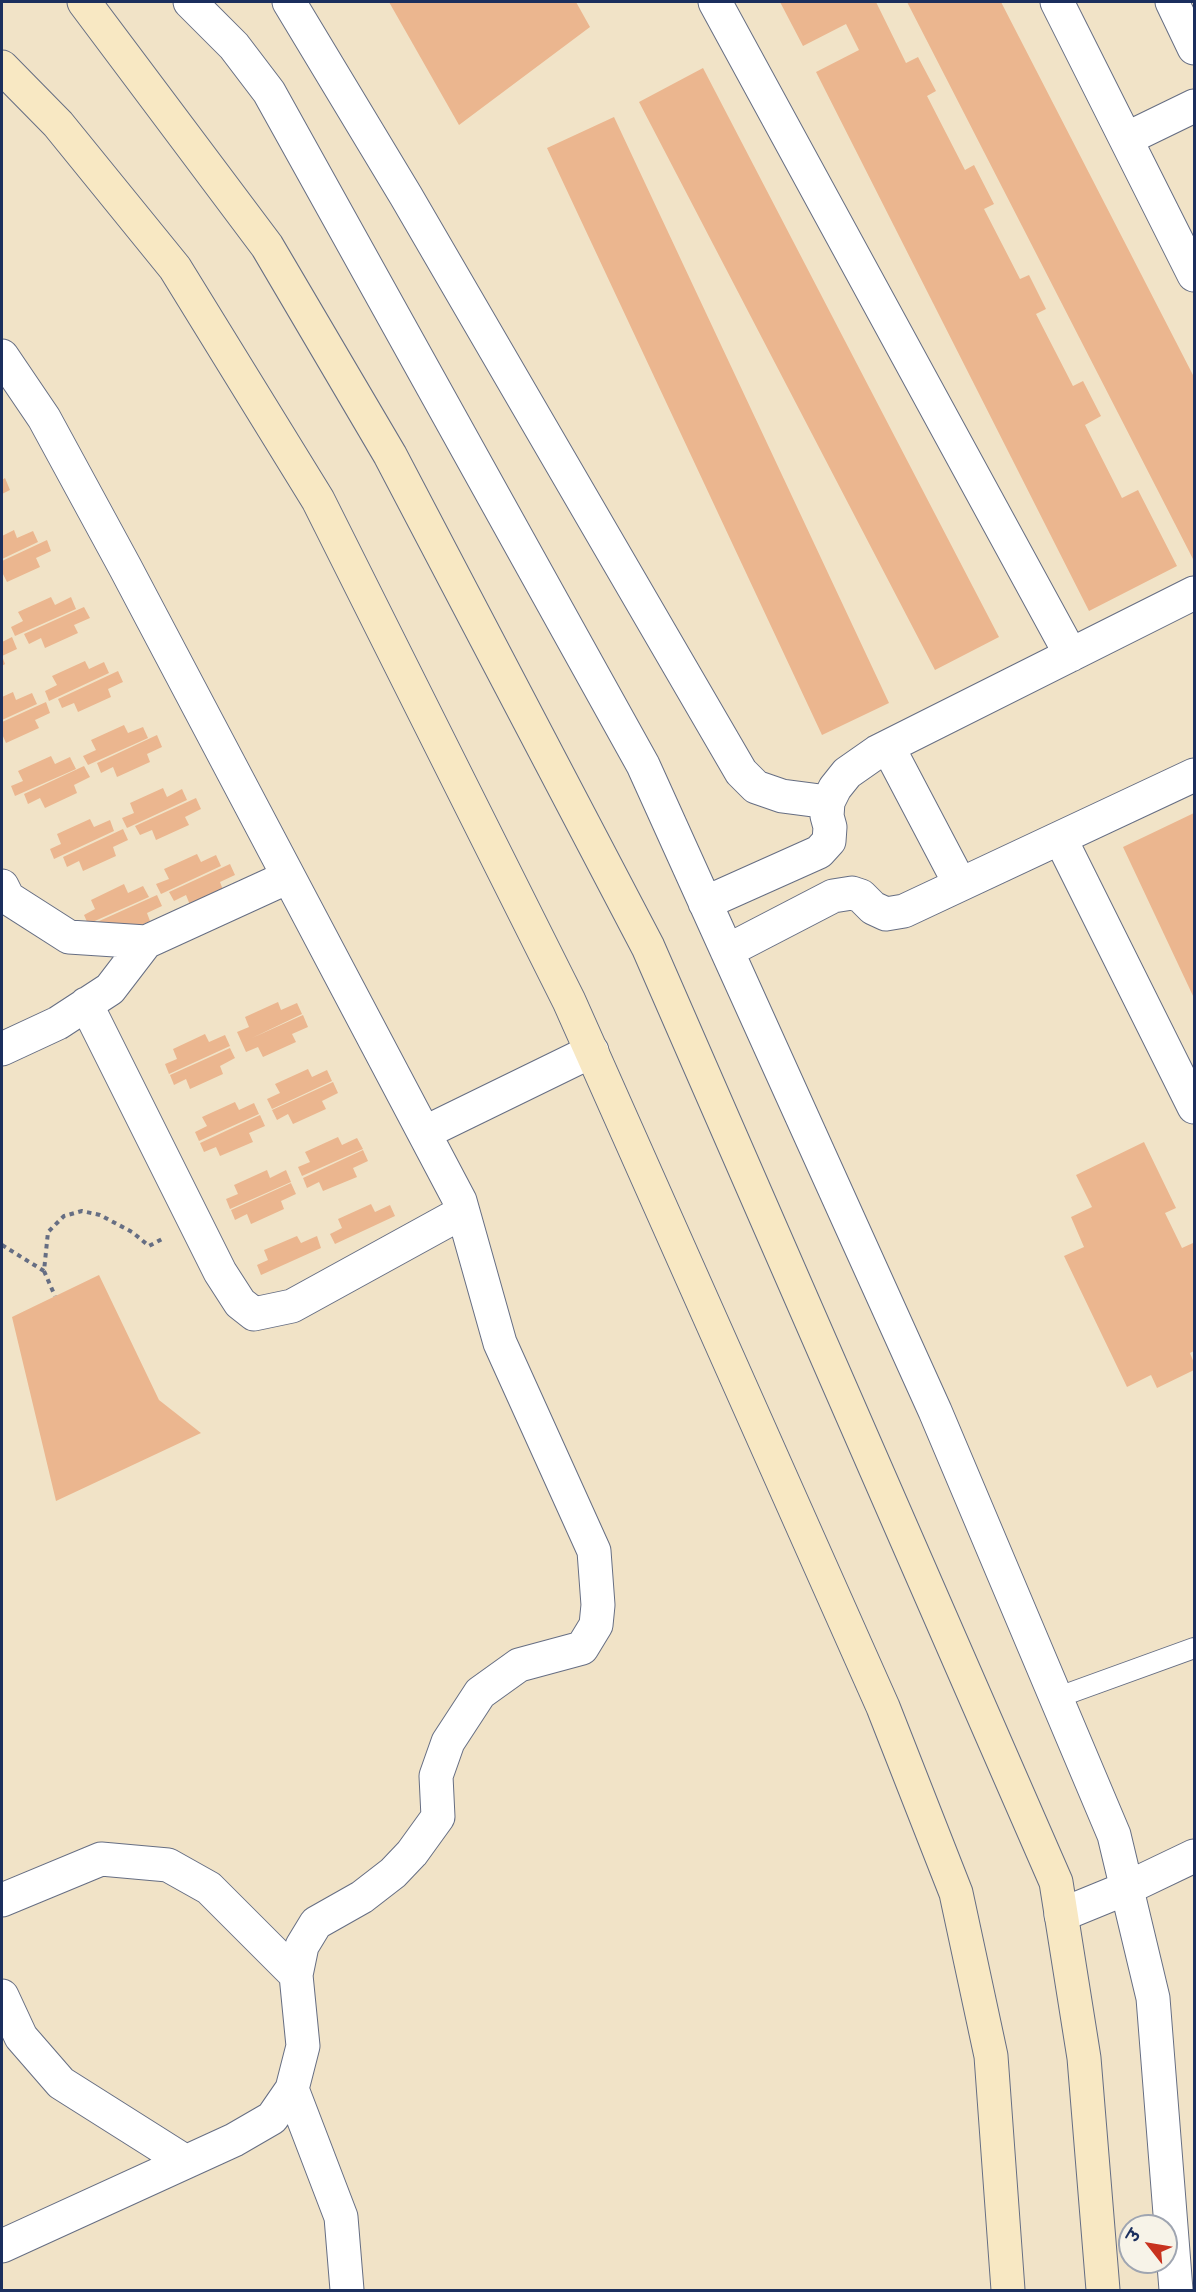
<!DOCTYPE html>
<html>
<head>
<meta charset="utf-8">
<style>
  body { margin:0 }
  #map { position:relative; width:1196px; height:2292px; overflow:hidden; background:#f1e3c7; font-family:Caveat,"Playpen Sans Deva",sans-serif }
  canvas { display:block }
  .frame { position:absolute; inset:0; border:3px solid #1b2f5e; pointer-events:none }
  .north { position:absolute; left:1118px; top:2214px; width:60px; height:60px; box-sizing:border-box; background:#f7f3e8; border:2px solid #9fa5b1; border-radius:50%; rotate:301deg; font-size:16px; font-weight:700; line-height:24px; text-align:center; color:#1b2f5e }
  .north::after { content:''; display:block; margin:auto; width:21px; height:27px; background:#c8321e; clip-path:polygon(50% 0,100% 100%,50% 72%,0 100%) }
</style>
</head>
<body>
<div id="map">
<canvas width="1196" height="2292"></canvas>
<div class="frame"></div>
<div class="north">उ</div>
</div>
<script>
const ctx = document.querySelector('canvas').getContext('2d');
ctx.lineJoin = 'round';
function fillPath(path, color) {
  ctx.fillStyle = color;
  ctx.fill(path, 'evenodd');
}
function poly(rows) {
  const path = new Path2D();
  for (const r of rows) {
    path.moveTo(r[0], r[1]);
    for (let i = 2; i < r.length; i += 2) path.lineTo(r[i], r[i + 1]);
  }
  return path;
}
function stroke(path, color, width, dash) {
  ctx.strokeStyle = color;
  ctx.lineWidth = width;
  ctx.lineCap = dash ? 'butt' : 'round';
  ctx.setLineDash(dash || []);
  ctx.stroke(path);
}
fillPath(poly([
  [389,2,576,2,590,27,459,125],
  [780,2,876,2,906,63,918,57,936,91,927,96,965,170,974,165,994,204,984,209,1020,279,1029,275,1046,309,1036,314,1073,386,1083,381,1101,416,1085,425,1122,498,1138,490,1177,566,1089,611,816,72,859,50,846,24,803,46],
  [907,2,1001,2,1194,377,1194,561],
  [703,68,999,637,935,670,639,102],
  [614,117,889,703,822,735,547,148],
  [5,478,10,490,2,494,2,480],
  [14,530,17,538,33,531,38,542,2,559,2,536],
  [47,540,51,551,36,558,40,567,7,582,2,572,2,561],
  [51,597,55,605,71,597,76,609,15,636,11,627,23,621,18,612],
  [84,607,90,618,74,625,78,633,45,648,41,638,29,644,24,634],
  [12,637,17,649,2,656,5,664,2,666,2,642],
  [85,661,89,669,104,662,109,673,49,701,45,691,57,685,52,676],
  [118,671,123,682,108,689,111,697,78,712,74,703,62,708,58,699],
  [13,692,16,700,32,693,37,704,2,720,2,697],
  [46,702,50,713,35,720,39,728,6,743,2,734,2,722],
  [124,725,128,733,143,727,148,738,88,765,83,756,96,750,91,740],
  [157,735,162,747,147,754,150,762,117,777,113,767,101,773,97,763],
  [51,756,55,764,70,757,76,769,15,796,11,786,23,781,18,771],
  [84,766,90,777,74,785,77,793,45,808,40,798,28,804,24,794],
  [163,788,167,797,182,789,187,800,127,828,122,818,134,813,130,803],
  [196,798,201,809,185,817,189,825,156,840,152,830,140,835,135,826],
  [1194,813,1194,998,1123,847],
  [90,819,94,827,110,820,114,831,54,859,50,849,61,844,57,834],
  [123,829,128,840,113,847,116,856,83,871,79,861,67,867,63,857],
  [197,854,201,862,216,855,221,866,161,894,156,884,169,879,164,869],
  [230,864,235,875,220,882,223,890,190,905,186,895,174,901,169,892],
  [124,884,128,893,143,886,149,897,88,924,84,915,95,909,91,900],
  [157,895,162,906,147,913,150,921,117,936,101,932,97,922],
  [278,1002,281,1010,297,1003,302,1014,252,1038,303,1015,308,1027,292,1034,296,1042,263,1057,258,1047,246,1052,237,1032,249,1027,245,1017],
  [205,1034,209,1042,225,1035,230,1046,169,1074,165,1064,177,1059,173,1049],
  [230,1048,235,1058,220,1066,223,1074,190,1089,186,1079,174,1085,170,1075],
  [308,1069,312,1077,327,1070,332,1081,272,1109,267,1099,280,1093,275,1084],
  [333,1082,338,1093,322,1101,326,1109,293,1124,288,1114,277,1120,272,1110],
  [235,1102,239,1110,254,1103,259,1114,199,1141,195,1132,207,1126,202,1117],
  [260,1115,265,1126,249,1133,253,1142,220,1156,216,1147,204,1152,200,1143],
  [338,1137,342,1145,357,1138,363,1149,302,1176,298,1167,310,1162,305,1152],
  [1144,1142,1176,1208,1165,1213,1182,1248,1193,1243,1194,1246,1194,1351,1190,1353,1194,1363,1194,1370,1157,1388,1151,1375,1127,1387,1064,1256,1084,1247,1071,1217,1092,1207,1076,1175],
  [363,1150,368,1161,353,1168,357,1177,323,1191,319,1182,307,1188,303,1178],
  [267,1170,270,1178,286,1170,291,1182,230,1209,226,1199,238,1194,234,1185],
  [291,1183,296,1194,281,1201,284,1209,251,1224,247,1214,235,1220,231,1210],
  [371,1204,375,1212,390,1205,395,1216,335,1244,330,1234,342,1228,338,1219],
  [297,1236,301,1243,317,1236,321,1248,261,1275,257,1265,268,1260,264,1250],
  [99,1275,159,1400,201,1433,56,1501,12,1317]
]), '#ebb68f');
const lane = poly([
  [1056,1698,1194,1648]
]);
const street = poly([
  [190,2,234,46,269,92,643,765,935,1411,1114,1835,1153,1998,1176,2290],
  [289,2,406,196,741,772,756,787,782,796,828,802],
  [715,2,1071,655],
  [1057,2,1194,275],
  [1172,2,1194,48],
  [1126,139,1194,106],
  [2,356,44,418,125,567,460,1201,500,1343,594,1551,598,1605,596,1625,582,1648,519,1665,480,1693,448,1742,436,1776,438,1817,412,1853,393,1873,362,1897,316,1923,302,1946,296,1975,303,2046,292,2089,272,2118,234,2140,2,2246],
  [888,747,960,884],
  [1060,838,1194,1107],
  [2,886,8,898,69,937,146,942,288,877],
  [705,903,819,852,829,841,830,827,827,816,828,802,835,788,847,773,877,752,1194,593],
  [727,951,833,896,852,893,861,896,873,908,886,914,904,911,1194,775],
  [86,1004,220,1272,240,1303,254,1314,292,1306,463,1212],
  [2,1049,58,1023,110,989,146,942],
  [424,1133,592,1051],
  [2,1900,101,1859,168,1865,209,1888,296,1975],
  [1061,1915,1127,1888,1194,1856],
  [2,1996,21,2037,61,2083,186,2162],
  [292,2089,341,2217,347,2290]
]);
const secondary = poly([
  [84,2,267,246,390,455,648,947,1056,1882,1084,2058,1103,2290],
  [2,67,58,124,175,268,318,500,569,1001,883,1707,956,1893,991,2056,1008,2290]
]);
stroke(lane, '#666e83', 22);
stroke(street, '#666e83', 35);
stroke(secondary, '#666e83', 35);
stroke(poly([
  [2,1245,44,1271,48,1232,64,1216,82,1211,100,1215,132,1232,149,1246,164,1238],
  [44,1271,55,1296]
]), '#666e83', 4, [4.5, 4.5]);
stroke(lane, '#fff', 20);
stroke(street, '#fff', 33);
stroke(secondary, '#f8e8c3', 33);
</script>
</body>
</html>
